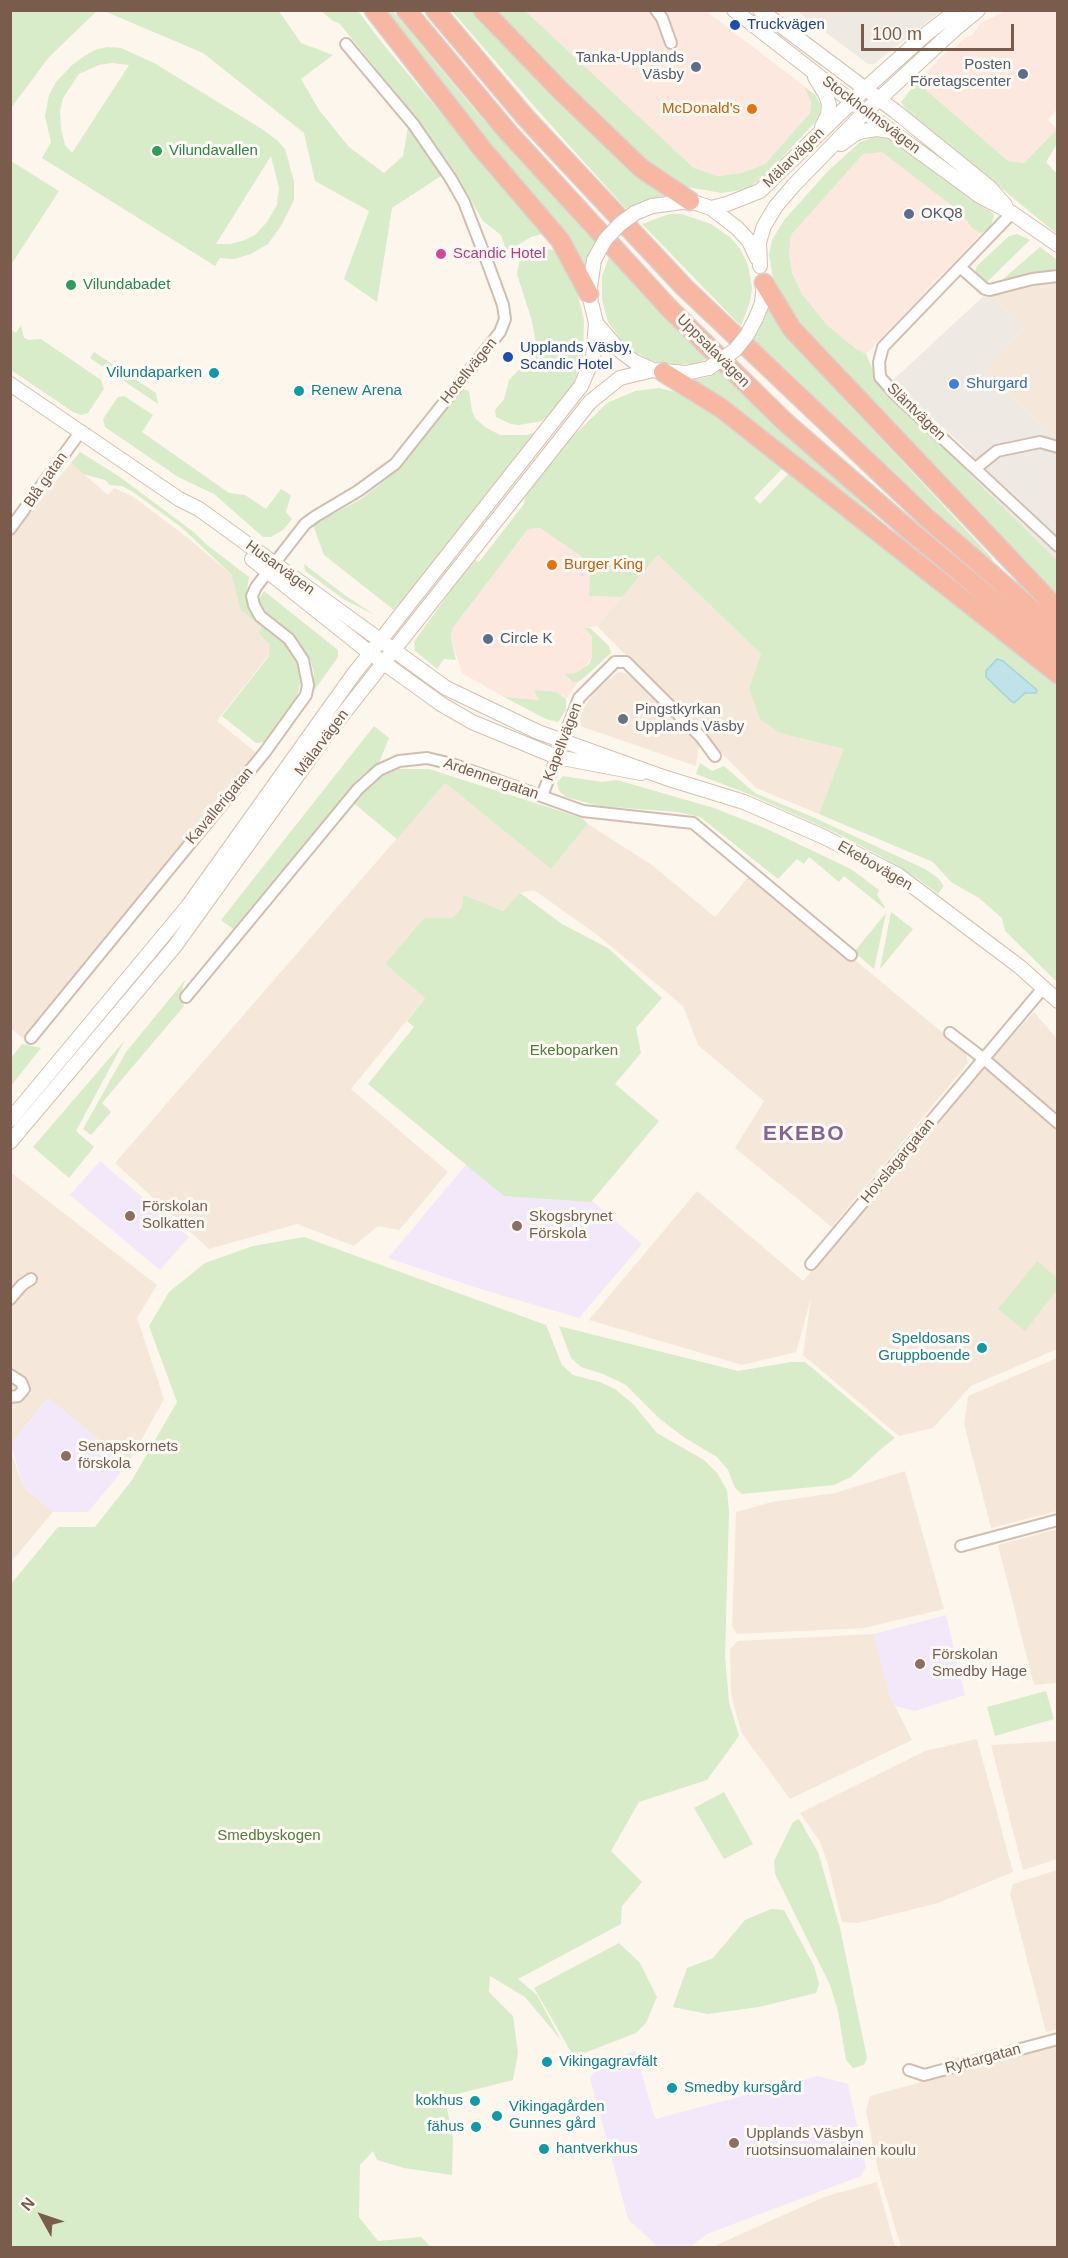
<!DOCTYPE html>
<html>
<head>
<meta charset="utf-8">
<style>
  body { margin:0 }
  #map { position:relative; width:1068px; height:2258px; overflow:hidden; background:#fdf6ec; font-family:Helvetica,sans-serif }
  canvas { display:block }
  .frame { position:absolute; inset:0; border:12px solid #7a5c4d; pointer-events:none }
  .north { position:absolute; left:12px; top:2186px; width:60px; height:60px; -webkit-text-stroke:4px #fffaf3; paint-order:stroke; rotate:310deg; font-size:16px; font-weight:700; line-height:24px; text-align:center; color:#7a5c4d }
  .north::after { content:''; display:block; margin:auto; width:21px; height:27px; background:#7a5c4d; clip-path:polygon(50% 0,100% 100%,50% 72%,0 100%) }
  .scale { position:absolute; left:861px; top:24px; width:153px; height:27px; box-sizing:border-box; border:3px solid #7a5c4d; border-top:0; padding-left:8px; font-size:18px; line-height:21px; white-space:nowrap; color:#7a5c4d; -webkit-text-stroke:4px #fffaf3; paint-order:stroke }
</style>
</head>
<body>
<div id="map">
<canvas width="1068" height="2258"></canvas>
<div class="frame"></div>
<div class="north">N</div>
<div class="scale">100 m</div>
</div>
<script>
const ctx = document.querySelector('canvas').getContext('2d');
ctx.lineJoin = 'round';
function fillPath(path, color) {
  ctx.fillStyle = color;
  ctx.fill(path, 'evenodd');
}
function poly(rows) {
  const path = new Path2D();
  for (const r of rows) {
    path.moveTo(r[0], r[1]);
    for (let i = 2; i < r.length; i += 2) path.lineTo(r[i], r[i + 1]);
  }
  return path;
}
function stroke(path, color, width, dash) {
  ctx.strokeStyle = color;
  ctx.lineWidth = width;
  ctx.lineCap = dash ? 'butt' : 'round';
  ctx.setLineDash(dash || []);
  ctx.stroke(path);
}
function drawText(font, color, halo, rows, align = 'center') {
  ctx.font = font + ' Helvetica,sans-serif';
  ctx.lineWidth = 6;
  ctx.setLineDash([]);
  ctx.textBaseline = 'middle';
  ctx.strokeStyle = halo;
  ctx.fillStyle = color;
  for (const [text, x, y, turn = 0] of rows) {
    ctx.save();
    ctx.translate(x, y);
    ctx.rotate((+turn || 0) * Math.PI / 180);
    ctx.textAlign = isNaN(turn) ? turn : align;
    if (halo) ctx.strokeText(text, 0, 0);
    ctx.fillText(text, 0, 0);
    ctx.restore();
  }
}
fillPath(poly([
  [1057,279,1057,439,985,371,1025,326,987,293],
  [71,463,108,495,114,488,132,496,188,538,239,581,246,609,282,638,217,721,264,759,30,1044,10,1028,10,536],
  [658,555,761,654,749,688,780,733,845,749,819,814,756,788,597,626],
  [618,672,629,674,699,744,696,766,580,726,581,712,594,692],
  [445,783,551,869,588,824,652,865,715,917,751,874,966,1052,968,1063,832,1227,735,1148,764,1101,698,1045,683,1006,596,934,534,890,520,893,503,911,463,896,462,907,452,918,424,918,385,964,425,998,351,1089,448,1172,399,1230,378,1226,354,1246,297,1224,209,1249,115,1163],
  [1034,1012,1057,1039,1057,1349,971,1386,933,1428,899,1436,803,1355,811,1298,796,1352,742,1365,589,1320,697,1191,803,1281,982,1069],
  [13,1174,157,1285,137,1318,164,1399,128,1464,48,1398,11,1444,10,1176],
  [1057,1358,1057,1511,991,1528,964,1424,968,1396],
  [10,1449,23,1486,53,1512,11,1562],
  [905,1471,944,1609,864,1628,737,1634,732,1626,736,1512,772,1502,835,1493],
  [1057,1529,1057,1683,1034,1685,998,1545],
  [874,1634,889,1694,912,1740,790,1799,741,1732,731,1694,730,1649,738,1641],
  [977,1739,1013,1872,938,1903,858,1923,842,1922,827,1861,819,1840,800,1813,925,1751],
  [1057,1741,1057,1859,1023,1870,991,1745],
  [1057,1870,1057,2029,1046,2032,1010,1894,1013,1884],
  [1057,2045,1057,2247,901,2247,878,2170,866,2111,870,2096],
  [877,2182,895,2247,712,2247,824,2197]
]), '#f5e8da');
fillPath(poly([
  [524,11,706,11,804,86,811,102,810,113,765,164,742,173,718,176,694,168],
  [1005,11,1057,11,1057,109,1048,120,1057,129,1024,163,1008,161,917,82,948,50,952,51,965,37,971,36,981,23],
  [882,151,960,212,972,228,981,234,866,354,856,349,827,325,802,294,792,273,789,254,791,235,821,200,863,154],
  [540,528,582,557,590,568,589,596,622,597,597,626,586,628,593,640,592,657,584,668,568,679,572,682,578,682,566,699,563,695,535,690,539,700,504,697,462,673,451,638,452,629,528,529]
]), '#fde8e0');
fillPath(poly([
  [797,11,941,11,874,64,868,64],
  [987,293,1025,326,985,371,1057,439,1057,560,970,475,971,453,892,381]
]), '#efe9e4');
fillPath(poly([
  [100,1161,189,1237,160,1270,70,1195],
  [469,1161,569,1181,642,1244,579,1318,474,1287,388,1258],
  [48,1398,128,1464,88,1512,53,1512,23,1486,11,1444],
  [946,1615,965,1695,915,1711,895,1706,889,1694,874,1634],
  [635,2051,655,2119,818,2076,848,2084,866,2167,861,2176,707,2234,689,2247,658,2247,628,2219,590,2078,600,2063]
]), '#f3e8fa');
fillPath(poly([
  [11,10,97,11,49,57,11,108],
  [104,11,279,11,301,43,333,55,301,79,319,110,349,147,384,173,403,156,408,127,444,174,392,208,377,302,344,279,369,211,315,181,304,133,203,53],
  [321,11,358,11,383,44,542,234,531,237,516,246,506,250,501,235,483,221,455,172,417,119,339,23,333,21],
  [381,11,393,11,474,109,598,244,586,272],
  [452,11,472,11,628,170,664,196,644,202,627,210,534,106],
  [493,11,525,11,694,168,718,176,742,173,765,164,810,113,811,102,804,86,816,96,821,106,819,118,764,177,747,189,722,193,687,187,657,169,562,80],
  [107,47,121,48,154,63,262,129,278,141,285,149,294,181,294,200,281,226,268,244,251,254,234,259,220,258,215,266,42,158,51,142,45,116,49,95,56,82,72,65,83,57,95,50],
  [112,63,129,65,72,153,65,145,61,128,60,111,63,98,79,74,99,65],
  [271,156,279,188,277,205,267,222,255,235,245,240,230,244,216,244],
  [917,82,1008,161,1024,163,1057,129,1057,144,1046,162,1057,174,1057,234,906,110,901,102],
  [875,137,891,139,986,207,994,215,991,226,981,234,972,228,960,212,882,152,863,154,791,235,789,254,792,273,802,294,827,325,856,349,866,354,882,390,962,461,970,475,1057,560,1057,597,797,325,774,284,769,255,772,240,785,219,827,172,860,142],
  [11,161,59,191,11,265],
  [669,214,682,214,711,224,731,238,740,249,748,265,752,288,750,302,741,326,642,224],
  [1017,234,1030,240,984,285,977,278,975,272,977,266,1009,236],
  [1040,247,1057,260,1057,273,995,286],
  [549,249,558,252,575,283,584,320,583,358,574,383,553,412,542,421,519,425,511,424,496,417,495,410,504,399,509,380,537,351,532,321,517,274,519,262,525,255,535,250],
  [611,252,713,357,693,364,670,365,648,360,624,344,608,322,602,300,602,276],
  [767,305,794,345,991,557,995,565,830,416,752,342,761,326],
  [21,325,24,338,29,340,41,339,101,380,104,389,88,413,81,415,73,412,11,370,11,329,16,333],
  [94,352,156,393,158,404,90,358],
  [722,370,756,405,919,556,692,380,708,377],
  [659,388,680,393,711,409,782,469,754,498,760,504,790,472,1057,683,1057,982,1005,931,1002,918,979,898,951,882,933,862,819,814,844,749,780,733,760,719,749,688,761,654,658,555,622,597,589,596,590,568,582,557,540,528,528,529,452,629,451,638,456,660,444,659,437,669,414,650,415,640,474,559,479,562,524,504,526,494,564,445,607,403,635,391],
  [462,389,469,391,472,411,475,418,485,427,500,435,527,435,538,431,538,436,482,500,436,560,394,610,324,555,313,525,361,499,397,471],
  [124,396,153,415,142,432,229,493,245,495,266,509,281,489,291,495,286,512,292,519,283,530,271,537,263,537,214,494,178,477,105,427,103,419,118,397],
  [80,452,120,477,195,533,206,544,249,577,246,597,251,613,284,641,300,666,301,680,298,693,291,707,264,742,256,743,222,716,269,656,270,645,259,633,262,627,241,610,232,575,181,527,133,492,122,486,110,485,105,480,83,474,71,463],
  [304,564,346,596,375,615,345,600,305,571],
  [264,591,338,650,338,657,313,692,314,673,310,659,301,644,260,606,260,598],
  [585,628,590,628,609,646,611,653,585,677,578,682,572,682,565,674,572,674,579,671,589,664,592,657,592,637],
  [534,690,557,692,566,699,566,710,558,722,546,719,504,697,539,700],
  [374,726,389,738,379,763,360,777,233,929,221,920],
  [700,763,712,771,724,766,755,793,815,818,925,869,938,878,944,886,938,894,918,879,880,856,834,832,746,793,696,774],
  [399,769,429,769,582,818,588,824,551,869,445,783,397,839,351,801,374,780],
  [563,776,602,782,617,780,714,808,767,829,851,869,879,890,877,895,885,907,885,909,844,876,839,882,809,857,804,864,797,859,778,879,700,817,677,812,599,806,566,797,559,791,557,783],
  [520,893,562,924,608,948,662,998,636,1028,641,1053,615,1084,659,1121,591,1202,504,1196,368,1084,414,1027,407,1021,425,998,385,964,424,918,452,918,462,907,463,895,503,911],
  [891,912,913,929,880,969],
  [886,913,874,969,854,952],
  [185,980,180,997,184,1006,102,1103,111,1112,91,1135,83,1129,126,1052],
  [125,1040,76,1131,94,1147,69,1178,33,1147],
  [22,1044,41,1048,11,1086,11,1058],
  [304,1237,546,1325,562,1365,573,1375,600,1382,615,1389,633,1404,657,1433,704,1460,717,1473,727,1490,729,1511,725,1657,729,1702,739,1736,707,1780,639,1802,611,1851,642,1882,622,1906,621,1924,518,1979,537,1995,561,2040,525,1997,490,1976,489,1992,513,2016,518,2053,513,2080,445,2097,453,2139,452,2175,404,2168,377,2160,373,2151,360,2165,359,2217,378,2241,421,2237,431,2247,11,2247,11,1584,58,1527,95,1527,132,1480,177,1402,149,1326,169,1292,205,1263,253,1246],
  [1037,1261,1057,1278,1057,1290,1025,1331,998,1309],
  [559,1326,738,1371,791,1362,805,1362,895,1438,882,1448,851,1477,834,1485,742,1494,735,1488,728,1470,717,1457,685,1438,660,1419,626,1385,603,1374,581,1367,571,1358],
  [1046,1691,1054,1719,995,1736,987,1707],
  [724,1792,753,1844,724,1859,694,1808],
  [799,1819,818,1852,840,1928,867,2058,864,2065,853,2068,846,2060,838,2011,830,1985,775,1874,774,1861,793,1822],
  [771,1909,784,1910,814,1966,819,1984,816,1993,759,2007,708,2014,673,2007,687,1968,713,1958,745,1920],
  [619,1943,640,1963,657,1997,646,2023,636,2033,574,2057,534,1988]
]), '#d8ecc9');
const water = poly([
  [997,659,1003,661,1037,690,1036,693,1025,693,1014,703,1011,701,986,677,986,671,997,659]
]);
fillPath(water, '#bfe3e8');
stroke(water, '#a5d3da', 1.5);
const street = poly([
  [656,10,662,18,671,43],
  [1012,213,883,347,879,362,880,377,895,394,1058,546],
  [960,267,985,289,990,290,1032,279,1058,276],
  [976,468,997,451,1040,442,1058,447],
  [10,529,81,431],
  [542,796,579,698,615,662,626,662,701,737,715,756],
  [186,997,358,789,379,770,399,761,427,758,452,764,583,811,693,823,851,955],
  [950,1033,984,1059,1058,1123],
  [31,1038,265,752,306,695,308,685,303,660,289,639,260,616,254,605,252,596,256,587,305,524,316,516,358,491,395,464,500,332,505,319,503,305,488,264,464,202,451,179,414,125,346,44],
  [811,1264,1044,987],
  [10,1299,22,1285,31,1279],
  [10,1375,21,1382,24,1389,18,1396,10,1397],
  [961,1546,1058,1520],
  [909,2070,924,2075,1058,2039]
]);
const secondary = poly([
  [734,10,865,112,980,196,1012,213,1058,245],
  [760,10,895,111,989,187,1005,205],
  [815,77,826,95,829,105,828,115,822,127],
  [841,144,855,134,863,131,877,129,890,131],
  [652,206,690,201,711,208,737,228,749,241,757,258],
  [711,208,727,204,760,191,865,89,925,35,957,10],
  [594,260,589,294,596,323,619,350,635,362,653,370,686,373,709,368],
  [760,266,759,242,764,226,776,206,794,185,865,112,955,29,978,10],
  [756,318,762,303,764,282],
  [10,384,179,499,199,509,446,688,538,732,666,778,744,802,824,837,898,875,1020,967,1058,1001],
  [252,559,370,653,441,704,472,722,557,757,641,773],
  [10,1120,188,906,353,675,581,386,593,358,596,323],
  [10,1142,175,946,328,733,590,402,620,378,653,370]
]);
const highway = poly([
  [374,10,483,150,560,240,589,294],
  [406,10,507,131,669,308,785,422,908,529,1058,654],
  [435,10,526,118,684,287,927,518,1058,632],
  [483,10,559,89,641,168,690,201],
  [764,283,792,329,1058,610],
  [663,372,721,408,1058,674]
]);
stroke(street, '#d1beb0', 14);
stroke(secondary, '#d6c0b0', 16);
stroke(highway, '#dad1cd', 21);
stroke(street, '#fff', 10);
stroke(secondary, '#fff', 14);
stroke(highway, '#f7b7a3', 18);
const secondaryBridge = poly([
  [594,260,605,240,620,224,635,213,652,206],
  [709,368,735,350,747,335,756,318]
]);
stroke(secondaryBridge, '#d6c0b0', 16, []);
stroke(secondaryBridge, '#fff', 14);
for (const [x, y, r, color] of [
  [735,25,6,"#1a4fb4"],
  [696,67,6,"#5c6f8a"],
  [1023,74,6,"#5c6f8a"],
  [752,109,6,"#e8710a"],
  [157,151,6,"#2e9e5b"],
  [909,214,6,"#5c6f8a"],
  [441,254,6,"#d1479c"],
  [71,285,6,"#2e9e5b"],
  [508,357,6,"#1a4fb4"],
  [214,373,6,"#0f9aa8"],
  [954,384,6,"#3f7fe0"],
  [299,391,6,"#0f9aa8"],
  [552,565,6,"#e8710a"],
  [488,639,6,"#5c6f8a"],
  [623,719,6,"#6b7280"],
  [130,1216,6,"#8d6e63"],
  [517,1226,6,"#8d6e63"],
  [982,1348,6,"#0f9aa8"],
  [66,1456,6,"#8d6e63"],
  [920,1664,6,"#8d6e63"],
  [547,2062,6,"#0f9aa8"],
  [672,2088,6,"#0f9aa8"],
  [475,2101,6,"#0f9aa8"],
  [497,2116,6,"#0f9aa8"],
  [476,2127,6,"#0f9aa8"],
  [734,2143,6,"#8d6e63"],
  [544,2149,6,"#0f9aa8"]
]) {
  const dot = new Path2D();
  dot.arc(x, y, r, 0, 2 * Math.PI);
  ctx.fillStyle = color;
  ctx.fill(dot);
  stroke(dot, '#fffaf3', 2);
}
drawText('15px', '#164399', '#fffaf3', [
  ["Truckvägen",747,25],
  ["Upplands Väsby,",520,348],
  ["Scandic Hotel",520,365]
], 'left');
drawText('15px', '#4e5e75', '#fffaf3', [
  ["Tanka-Upplands",684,58],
  ["Väsby",684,75],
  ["Posten",1011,65],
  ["Företagscenter",1011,82],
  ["OKQ8",921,214,"left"],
  ["Circle K",500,639,"left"]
], 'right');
drawText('15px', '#c56008', '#fffaf3', [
  ["McDonald's",740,109],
  ["Burger King",564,565,"left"]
], 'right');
drawText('15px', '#7a5c4d', '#fffaf3', [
  ["Stockholmsvägen",871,115,37],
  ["Mälarvägen",794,158,-44],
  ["Uppsalavägen",713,351,45],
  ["Hotellvägen",469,371,-51],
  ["Släntvägen",916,412,44],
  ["Blå gatan",46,480,-55],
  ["Husarvägen",280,568,36],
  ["Kapellvägen",563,742,-69],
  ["Mälarvägen",322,743,-53],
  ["Ardennergatan",491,779,19],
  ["Kavallerigatan",220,806,-50],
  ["Ekebovägen",875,866,30],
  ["Hovslagargatan",898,1161,-50],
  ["Ryttargatan",983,2059,-15]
]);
drawText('15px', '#27864d', '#fffaf3', [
  ["Vilundavallen",169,151],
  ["Vilundabadet",83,285]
], 'left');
drawText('15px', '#b23c85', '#fffaf3', [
  ["Scandic Hotel",453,254]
], 'left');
drawText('15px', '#0d838f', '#fffaf3', [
  ["Vilundaparken",202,373,"right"],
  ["Renew Arena",311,391],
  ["Speldosans",970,1339,"right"],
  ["Gruppboende",970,1356,"right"],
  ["Vikingagravfält",559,2062],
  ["Smedby kursgård",684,2088],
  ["kokhus",463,2101,"right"],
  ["Vikingagården",509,2107],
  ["Gunnes gård",509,2124],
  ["fähus",464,2127,"right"],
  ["hantverkhus",556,2149]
], 'left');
drawText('15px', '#366cbe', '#fffaf3', [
  ["Shurgard",966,384]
], 'left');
drawText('15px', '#5b616d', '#fffaf3', [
  ["Pingstkyrkan",635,710],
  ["Upplands Väsby",635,727]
], 'left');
drawText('15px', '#537a41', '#fffaf3', [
  ["Ekeboparken",574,1051],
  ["Smedbyskogen",269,1836]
]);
drawText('15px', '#785e54', '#fffaf3', [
  ["Förskolan",142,1207],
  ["Solkatten",142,1224],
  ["Skogsbrynet",529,1217],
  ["Förskola",529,1234],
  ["Senapskornets",78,1447],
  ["förskola",78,1464],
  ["Förskolan",932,1655],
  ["Smedby Hage",932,1672],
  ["Upplands Väsbyn",746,2134],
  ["ruotsinsuomalainen koulu",746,2151]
], 'left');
ctx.letterSpacing = '1.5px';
drawText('bold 21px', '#846695', '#fffaf3', [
  ["EKEBO",804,1134]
]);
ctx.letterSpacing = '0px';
</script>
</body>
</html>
